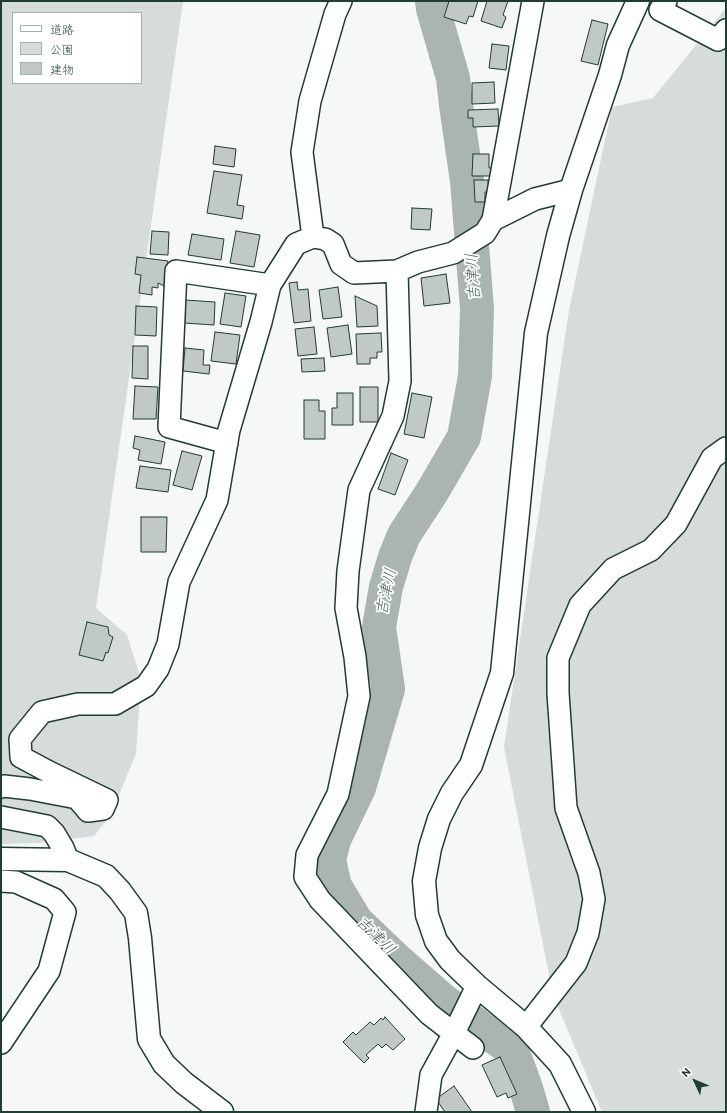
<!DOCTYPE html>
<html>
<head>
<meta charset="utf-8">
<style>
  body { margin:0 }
  #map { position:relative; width:727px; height:1113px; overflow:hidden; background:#f6f7f7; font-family:Itim,"Klee One",sans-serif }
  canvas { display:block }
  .frame { position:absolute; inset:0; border:2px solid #1f3d34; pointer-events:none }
  .legend { position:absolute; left:12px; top:12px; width:130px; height:72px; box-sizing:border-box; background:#fff; border:1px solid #a5b1ae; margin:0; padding:5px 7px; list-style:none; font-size:12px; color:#1f3d34 }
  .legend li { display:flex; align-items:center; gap:8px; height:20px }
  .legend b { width:20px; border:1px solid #a5b1ae }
  .north { position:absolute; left:675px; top:1061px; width:40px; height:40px; -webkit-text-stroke:3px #fff; paint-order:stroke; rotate:314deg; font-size:11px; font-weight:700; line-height:16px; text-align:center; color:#1f3d34 }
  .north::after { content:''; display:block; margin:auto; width:14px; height:18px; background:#1f3d34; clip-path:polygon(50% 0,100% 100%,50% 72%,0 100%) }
</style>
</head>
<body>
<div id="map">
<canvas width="727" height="1113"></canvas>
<div class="frame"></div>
<ul class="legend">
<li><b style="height:5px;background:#fff"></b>道路</li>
<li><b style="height:11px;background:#d6dcdb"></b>公園</li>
<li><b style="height:11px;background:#c0c9c6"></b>建物</li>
</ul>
<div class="north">N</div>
</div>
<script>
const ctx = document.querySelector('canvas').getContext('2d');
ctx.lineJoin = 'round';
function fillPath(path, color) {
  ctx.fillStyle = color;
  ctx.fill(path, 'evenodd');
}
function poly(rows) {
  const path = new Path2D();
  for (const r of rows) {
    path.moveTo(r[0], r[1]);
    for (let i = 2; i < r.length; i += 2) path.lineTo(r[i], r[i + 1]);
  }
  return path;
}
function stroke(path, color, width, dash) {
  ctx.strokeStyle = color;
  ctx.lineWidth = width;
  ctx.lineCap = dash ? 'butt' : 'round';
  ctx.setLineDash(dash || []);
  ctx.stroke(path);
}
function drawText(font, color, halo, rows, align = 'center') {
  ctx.font = font + ' Itim,"Klee One",sans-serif';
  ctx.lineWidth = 3.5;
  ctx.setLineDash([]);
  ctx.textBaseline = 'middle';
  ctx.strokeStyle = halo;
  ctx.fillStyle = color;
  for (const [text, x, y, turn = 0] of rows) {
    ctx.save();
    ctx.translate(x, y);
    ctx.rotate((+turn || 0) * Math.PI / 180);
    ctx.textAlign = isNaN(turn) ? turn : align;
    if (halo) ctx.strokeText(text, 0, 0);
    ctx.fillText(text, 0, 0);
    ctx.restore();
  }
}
fillPath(poly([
  [1,1,183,2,96,608,127,635,141,679,136,754,110,816,94,836,38,843,1,844],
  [13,13,141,13,141,83,13,83],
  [726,8,726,1112,602,1112,553,995,504,747,569,310,612,107,653,98]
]), '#d6dcdb');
stroke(poly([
  [432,1,433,9,453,78,456,105,467,181,477,309,475,376,464,437,432,492,404,535,395,557,386,587,379,627,388,689,359,788,334,840,329,860,335,886,356,921,398,961,444,1001,512,1050,526,1088,533,1112]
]), '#aab5b1', 34);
const building = poly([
  [449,1,478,1,473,17,469,16,466,24,444,17,449,1],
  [487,1,508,1,503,15,506,17,502,28,481,21,487,1],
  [592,20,608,24,598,65,581,61,592,20],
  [492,44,509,46,506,70,489,68,492,44],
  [494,82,495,103,472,104,472,83,494,82],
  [498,109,499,126,473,127,473,118,468,118,468,110,498,109],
  [215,146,236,149,234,167,213,164,215,146],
  [473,154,489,154,489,168,493,168,492,176,472,176,473,154],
  [214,171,242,175,237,205,244,206,242,219,207,213,214,171],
  [474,180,488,180,489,191,485,192,485,202,475,202,474,180],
  [412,208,432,209,430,230,411,229,412,208],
  [152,231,169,232,168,255,150,254,152,231],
  [236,231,260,235,254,267,230,263,236,231],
  [192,234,224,239,221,260,188,255,192,234],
  [137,257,168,261,164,286,158,283,158,288,152,287,152,295,139,293,141,275,135,274,137,257],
  [446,274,450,303,424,306,421,278,446,274],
  [297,282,298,290,308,289,311,321,294,323,289,283,297,282],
  [338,287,342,317,323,319,319,290,338,287],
  [225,293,246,296,241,327,220,324,225,293],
  [355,296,377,306,378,326,357,327,355,296],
  [185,300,215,302,214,325,184,323,185,300],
  [136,306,157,307,156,336,135,335,136,306],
  [348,325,352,354,331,357,327,328,348,325],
  [314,327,317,354,298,356,295,329,314,327],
  [215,332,240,335,236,364,211,361,215,332],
  [381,333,382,352,377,352,377,358,370,358,370,364,357,364,356,334,381,333],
  [133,346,148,346,148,379,132,378,133,346],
  [185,348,204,350,203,365,210,365,209,374,183,371,185,348],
  [324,358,325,371,302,372,301,359,324,358],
  [135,386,158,387,156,419,133,419,135,386],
  [360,387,378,387,378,422,360,422,360,387],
  [337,393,353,393,353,425,332,425,332,408,337,408,337,393],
  [412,393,432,397,424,438,404,434,412,393],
  [304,400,319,400,319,411,325,411,325,439,304,439,304,400],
  [135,436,165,442,161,464,138,460,140,450,133,448,135,436],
  [182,451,202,456,192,490,173,485,182,451],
  [391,453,408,460,395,495,378,489,391,453],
  [140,466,171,470,168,492,136,488,140,466],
  [141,517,167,517,166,552,141,552,141,517],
  [87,622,108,627,109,635,113,637,108,653,106,652,103,661,79,655,87,622],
  [385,1017,405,1039,393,1050,386,1044,382,1048,378,1044,366,1055,369,1058,364,1063,343,1042,353,1032,356,1035,370,1022,374,1025,381,1018,383,1020,385,1017],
  [500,1057,517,1094,508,1098,506,1093,497,1097,482,1065,500,1057],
  [454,1086,472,1112,445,1112,436,1099,454,1086]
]);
fillPath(building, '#c0c9c6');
stroke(building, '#1f3d34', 1);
const street = poly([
  [666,1,660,10,718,40,726,30],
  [493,220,533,1],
  [313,237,302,152,310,101,335,14,341,1],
  [397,271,400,381,393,416,359,490,348,571,346,608,355,657,359,696,338,794,307,855,305,877,320,900,429,1014,473,1048],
  [227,443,169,427,176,271,270,285],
  [1,787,4,786,30,789,77,798,88,811,103,809,107,800,49,772,21,757,20,739,42,712,78,704,115,704,146,686,158,669,168,644,179,582,217,500,229,430,261,322,270,285,296,244,313,237,325,239,333,244,341,264,354,273,397,271,418,262,453,253,485,233,493,220,535,199,571,190],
  [1,817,47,826,54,833,63,848,68,860],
  [1,881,16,882,54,899,65,912,49,971,1,1043],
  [526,1027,576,963,588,933,594,899,589,873,566,808,558,693,558,658,580,605,613,569,651,550,676,524,712,458,726,448],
  [426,1112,431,1075,454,1033,477,986]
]);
const secondary = poly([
  [1,859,68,860,106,876,120,891,136,913,140,938,149,1039,164,1064,184,1083,222,1112],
  [584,1112,560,1064,526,1027,477,986,450,960,436,941,427,915,424,881,430,848,439,819,452,793,471,765,502,673,536,333,558,236,571,190,610,75,618,45,638,1]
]);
stroke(street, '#1f3d34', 24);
stroke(secondary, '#1f3d34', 25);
stroke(street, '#fff', 21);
stroke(secondary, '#fff', 22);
drawText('italic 16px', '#49615a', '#fff', [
  ["吉津川",474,277,-94],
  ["吉津川",387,592,-78],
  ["吉津川",375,936,44]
]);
</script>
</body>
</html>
